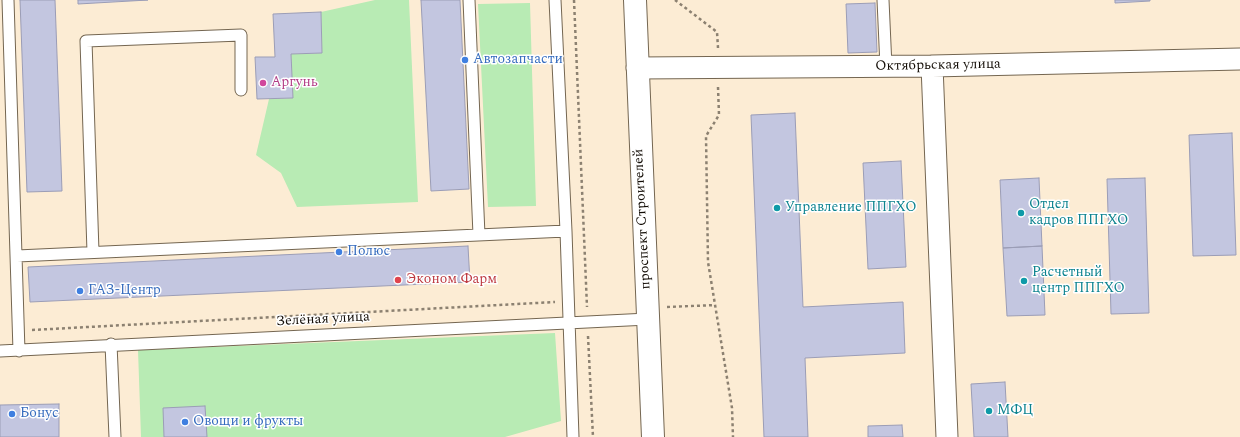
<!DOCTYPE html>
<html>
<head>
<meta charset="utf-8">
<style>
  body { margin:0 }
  canvas { display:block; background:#fcecd4 }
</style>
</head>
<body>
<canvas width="1240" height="437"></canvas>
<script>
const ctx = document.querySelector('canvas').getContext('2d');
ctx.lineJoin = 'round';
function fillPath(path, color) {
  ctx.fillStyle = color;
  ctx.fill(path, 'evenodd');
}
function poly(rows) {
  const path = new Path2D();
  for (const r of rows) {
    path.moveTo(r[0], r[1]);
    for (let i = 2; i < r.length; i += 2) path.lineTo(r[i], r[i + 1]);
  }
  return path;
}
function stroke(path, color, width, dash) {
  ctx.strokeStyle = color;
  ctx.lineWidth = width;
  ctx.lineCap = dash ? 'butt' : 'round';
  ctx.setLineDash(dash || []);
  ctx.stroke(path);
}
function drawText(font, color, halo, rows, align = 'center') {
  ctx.font = font + ' Spectral,serif';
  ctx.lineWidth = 3;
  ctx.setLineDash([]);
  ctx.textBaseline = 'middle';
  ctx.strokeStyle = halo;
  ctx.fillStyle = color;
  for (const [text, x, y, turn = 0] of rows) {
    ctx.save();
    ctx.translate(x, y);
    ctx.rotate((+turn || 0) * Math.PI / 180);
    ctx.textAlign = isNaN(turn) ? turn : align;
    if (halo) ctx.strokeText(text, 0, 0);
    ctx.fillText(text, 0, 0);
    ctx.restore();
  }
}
fillPath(poly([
  [375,0,409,0,418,202,297,207,281,173,256,155,269,99,293,98,291,54,322,53,321,12],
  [530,3,536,206,488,207,478,4],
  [555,333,561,421,505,437,141,437,138,350]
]), '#b8ebb4');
const building = poly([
  [20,0,55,0,62,191,27,192,20,0],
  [78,0,148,0,78,4,78,0],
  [421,0,460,0,469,189,431,191,421,0],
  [1115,0,1150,0,1150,1,1115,3,1115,0],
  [875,3,877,52,848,53,846,4,875,3],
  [321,12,322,53,291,54,293,98,257,99,255,57,275,57,273,14,321,12],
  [795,113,803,307,903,302,905,353,805,358,808,437,764,437,751,115,795,113],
  [1232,133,1236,255,1193,256,1189,135,1232,133],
  [901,161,906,267,868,269,863,163,901,161],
  [1039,178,1042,246,1003,248,1000,180,1039,178],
  [1145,178,1149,313,1111,314,1107,179,1145,178],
  [468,246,470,282,30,302,28,267,468,246],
  [1042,246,1045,315,1007,316,1003,248,1042,246],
  [1005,382,1008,437,974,437,971,384,1005,382],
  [59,404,59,437,0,437,0,405,59,404],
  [205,406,207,437,164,437,163,408,205,406],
  [902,425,903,437,868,437,868,426,902,425]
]);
fillPath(building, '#c3c6e0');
stroke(building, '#9b9db6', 1);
const service = poly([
  [8,0,19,351],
  [469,0,479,235],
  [555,0,566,231,573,437],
  [883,0,886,67],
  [93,252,86,41,241,35,241,90],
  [17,256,566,231],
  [111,344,115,437],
  [0,351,648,319]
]);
const minor = poly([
  [932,66,947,437],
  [637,68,932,66,1240,59]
]);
const tertiary = poly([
  [635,0,653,437]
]);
stroke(service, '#746651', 13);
stroke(minor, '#746651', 23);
stroke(tertiary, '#746651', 24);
stroke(poly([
  [574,0,587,307],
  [675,0,717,32,718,48],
  [718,87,719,115,706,136,708,262,732,408,733,437],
  [667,307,715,305],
  [32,330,555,302],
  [588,336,593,437]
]), '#8c8171', 2.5, [3, 3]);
stroke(service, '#fff', 11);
stroke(minor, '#fff', 21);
stroke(tertiary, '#fff', 22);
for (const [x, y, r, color] of [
  [465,60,4,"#3f7fe0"],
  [263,83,4,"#d1479c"],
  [777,208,4,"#0f9aa8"],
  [1021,213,4,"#0f9aa8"],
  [339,252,4,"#3f7fe0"],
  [398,280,4,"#e0444e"],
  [1024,281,4,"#0f9aa8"],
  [80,291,4,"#3f7fe0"],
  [989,411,4,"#0f9aa8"],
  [12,414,4,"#3f7fe0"],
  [185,422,4,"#3f7fe0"]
]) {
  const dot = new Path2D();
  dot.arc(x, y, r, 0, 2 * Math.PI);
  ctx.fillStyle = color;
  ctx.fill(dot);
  stroke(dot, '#fff', 1.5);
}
drawText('14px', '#366cbe', '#fff', [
  ["Автозапчасти",473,60],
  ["Полюс",347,252],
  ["ГАЗ-Центр",88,291],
  ["Бонус",20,414],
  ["Овощи и фрукты",193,422]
], 'left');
drawText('14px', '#120c05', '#fff', [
  ["Октябрьская улица",938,66,-1],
  ["проспект Строителей",643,219,-93],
  ["Зелёная улица",323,320,-3]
]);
drawText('14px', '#b23c85', '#fff', [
  ["Аргунь",271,83]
], 'left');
drawText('14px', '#0d838f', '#fff', [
  ["Отдел",1029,205],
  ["кадров ППГХО",1029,221],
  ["Управление ППГХО",785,208],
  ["Расчетный",1032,273],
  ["центр ППГХО",1032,289],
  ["МФЦ",997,411]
], 'left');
drawText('14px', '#be3a42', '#fff', [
  ["Эконом Фарм",406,280]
], 'left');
</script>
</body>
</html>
